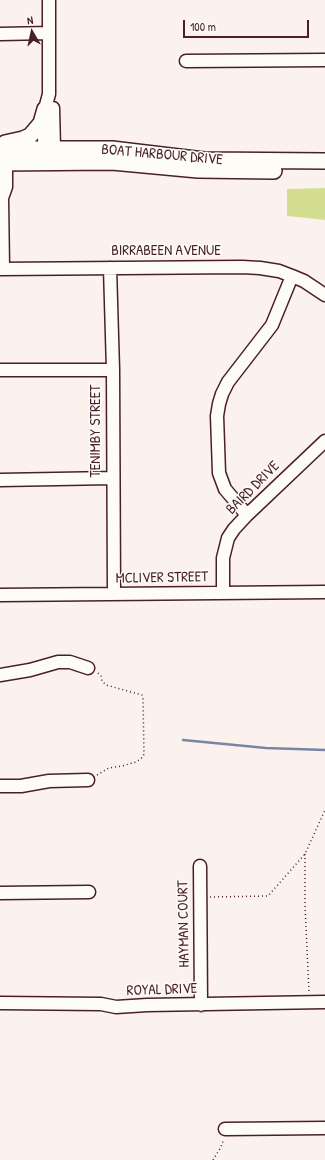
<!DOCTYPE html>
<html>
<head>
<meta charset="utf-8">
<style>
  body { margin:0 }
  #map { position:relative; width:325px; height:1160px; overflow:hidden; background:#fcf2ed; font-family:"Patrick Hand",sans-serif }
  canvas { display:block }
  .north { position:absolute; left:12px; top:12px; width:40px; height:40px; -webkit-text-stroke:3px #fdfcf7; paint-order:stroke; rotate:351deg; font-size:11px; font-weight:700; line-height:16px; text-align:center; color:#4a1f2b }
  .north::after { content:''; display:block; margin:auto; width:14px; height:18px; background:#4a1f2b; clip-path:polygon(50% 0,100% 100%,50% 72%,0 100%) }
  .scale { position:absolute; left:183px; top:20px; width:126px; height:18px; box-sizing:border-box; border:2px solid #4a1f2b; border-top:0; padding-left:5px; font-size:12px; line-height:14px; white-space:nowrap; color:#4a1f2b; -webkit-text-stroke:3px #fdfcf7; paint-order:stroke }
</style>
</head>
<body>
<div id="map">
<canvas width="325" height="1160"></canvas>
<div class="north">N</div>
<div class="scale">100 m</div>
</div>
<script>
const ctx = document.querySelector('canvas').getContext('2d');
ctx.lineJoin = 'round';
function fillPath(path, color) {
  ctx.fillStyle = color;
  ctx.fill(path, 'evenodd');
}
function poly(rows) {
  const path = new Path2D();
  for (const r of rows) {
    path.moveTo(r[0], r[1]);
    for (let i = 2; i < r.length; i += 2) path.lineTo(r[i], r[i + 1]);
  }
  return path;
}
function stroke(path, color, width, dash) {
  ctx.strokeStyle = color;
  ctx.lineWidth = width;
  ctx.lineCap = dash ? 'butt' : 'round';
  ctx.setLineDash(dash || []);
  ctx.stroke(path);
}
function drawText(font, color, halo, rows, align = 'center') {
  ctx.font = font + ' "Patrick Hand",sans-serif';
  ctx.lineWidth = 3;
  ctx.setLineDash([]);
  ctx.textBaseline = 'middle';
  ctx.strokeStyle = halo;
  ctx.fillStyle = color;
  for (const [text, x, y, turn = 0] of rows) {
    ctx.save();
    ctx.translate(x, y);
    ctx.rotate((+turn || 0) * Math.PI / 180);
    ctx.textAlign = isNaN(turn) ? turn : align;
    if (halo) ctx.strokeText(text, 0, 0);
    ctx.fillText(text, 0, 0);
    ctx.restore();
  }
}
fillPath(poly([
  [325,188,325,220,287,216,287,189]
]), '#d3de91');
stroke(poly([
  [183,740,266,748,325,750]
]), '#7885a3', 2.5);
const minor = poly([
  [0,34,49,33],
  [186,61,325,60],
  [47,156,45,148,44,139,45,109,49,94,49,0],
  [51,158,54,148,53,108],
  [0,191,2,198,3,269],
  [2,198,6,187,6,163],
  [110,268,113,370,114,594],
  [0,269,242,267,260,268,279,271,292,276,304,281,325,295],
  [0,370,113,370],
  [0,480,112,478],
  [247,515,225,489,219,473,217,416,219,404,222,394,228,382,272,325,292,276],
  [223,593,223,558,228,538,234,529,247,515,325,441],
  [0,595,325,592],
  [0,675,30,670,58,662,70,662,88,668],
  [0,786,21,786,49,781,88,780],
  [200,866,201,1005],
  [0,893,89,892],
  [0,1003,101,1004,116,1007,147,1005,325,1002],
  [225,1129,325,1128]
]);
const major = poly([
  [5,143,23,139,30,136,41,123,45,109],
  [0,149,112,149,204,160,325,161],
  [0,163,112,162,198,170,274,171]
]);
stroke(minor, '#4a1f2b', 15);
stroke(major, '#4a1f2b', 18);
stroke(poly([
  [97,775,109,768,122,766,136,762,143,757,144,754,143,698,142,695,106,685,102,681,101,676,97,672],
  [305,854,305,906,309,992],
  [210,897,268,896,305,854,325,810],
  [213,1160,221,1147,224,1139]
]), '#4a1f2b', 1.5, [1, 3]);
stroke(minor, '#fdfcf7', 12);
stroke(major, '#fdfcf7', 15);
drawText('15px', '#4a1f2b', '#fdfcf7', [
  ["BOAT HARBOUR DRIVE",162,155,5],
  ["BIRRABEEN AVENUE",166,251],
  ["TENIMBY STREET",96,431,-90],
  ["BAIRD DRIVE",253,488,-45],
  ["MCLIVER STREET",162,578,-1],
  ["HAYMAN COURT",184,924,-91],
  ["ROYAL DRIVE",162,990,-2]
]);
</script>
</body>
</html>
